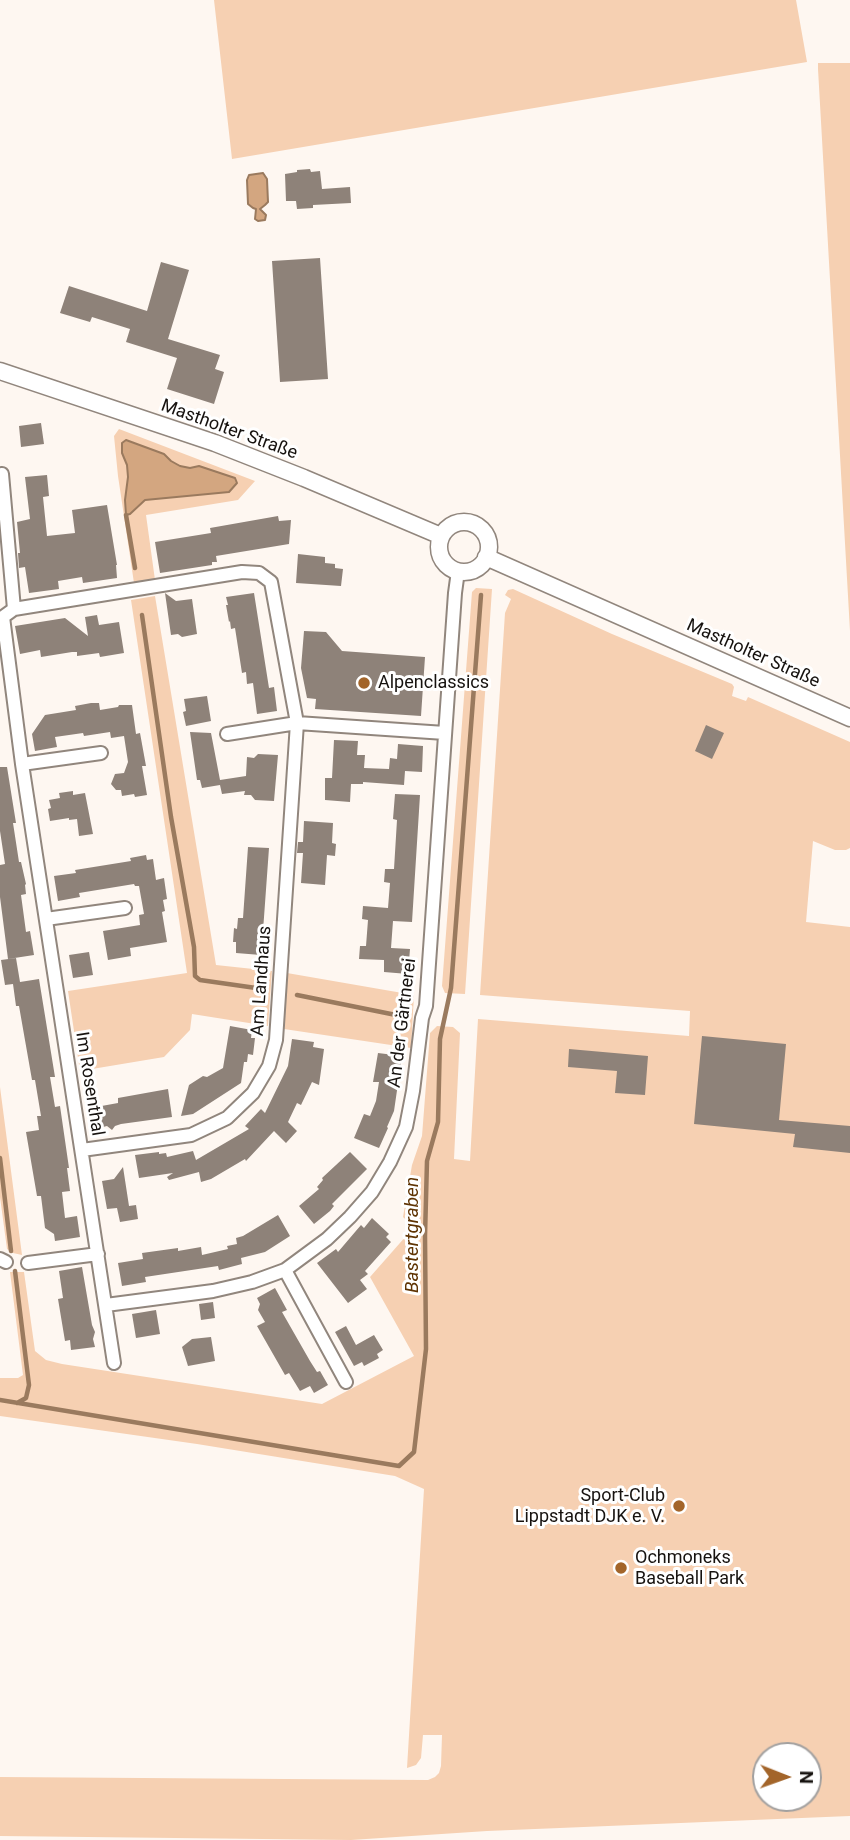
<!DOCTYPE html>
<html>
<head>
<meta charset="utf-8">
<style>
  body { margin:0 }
  #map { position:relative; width:850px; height:1840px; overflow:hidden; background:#fef7f1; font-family:Roboto,sans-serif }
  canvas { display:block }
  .north { position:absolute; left:752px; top:1742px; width:70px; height:70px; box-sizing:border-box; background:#fff; border:2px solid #a2a09f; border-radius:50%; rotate:91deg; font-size:19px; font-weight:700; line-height:28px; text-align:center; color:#16120f }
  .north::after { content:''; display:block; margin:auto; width:24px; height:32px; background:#a3652a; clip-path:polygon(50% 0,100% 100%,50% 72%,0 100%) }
</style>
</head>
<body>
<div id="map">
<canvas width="850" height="1840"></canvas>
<div class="north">N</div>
</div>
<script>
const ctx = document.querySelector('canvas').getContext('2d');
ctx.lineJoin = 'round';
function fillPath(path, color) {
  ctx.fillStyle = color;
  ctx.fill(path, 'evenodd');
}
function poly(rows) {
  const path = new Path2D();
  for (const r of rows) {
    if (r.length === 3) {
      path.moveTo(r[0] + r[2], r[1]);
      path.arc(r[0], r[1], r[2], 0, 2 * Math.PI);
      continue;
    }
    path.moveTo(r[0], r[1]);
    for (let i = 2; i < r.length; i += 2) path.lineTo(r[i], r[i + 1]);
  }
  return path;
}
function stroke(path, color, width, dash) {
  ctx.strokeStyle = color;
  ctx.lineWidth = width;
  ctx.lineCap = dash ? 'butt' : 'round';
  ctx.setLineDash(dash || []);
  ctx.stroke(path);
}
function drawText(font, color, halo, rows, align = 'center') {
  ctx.font = font + ' Roboto,sans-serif';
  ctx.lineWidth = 6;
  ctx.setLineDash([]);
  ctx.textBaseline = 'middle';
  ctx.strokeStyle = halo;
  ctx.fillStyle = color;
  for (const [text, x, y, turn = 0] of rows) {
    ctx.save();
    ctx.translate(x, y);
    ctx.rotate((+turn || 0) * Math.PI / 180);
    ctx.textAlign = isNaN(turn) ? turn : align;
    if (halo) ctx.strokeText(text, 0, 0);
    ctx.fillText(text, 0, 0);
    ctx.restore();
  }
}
fillPath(poly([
  [214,0,796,0,807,62,232,159],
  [818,63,850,63,850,631,818,69],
  [119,429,255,481,238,500,146,515,155,580,134,583,118,476,114,436],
  [122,443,164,454,171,461,180,466,190,468,199,466,235,478,237,483,229,492,217,493,144,500,125,500,128,477,127,465,122,453],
  [476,588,492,589,465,994,445,993,442,986,472,592],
  [513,589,612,634,732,684,734,687,732,696,746,701,748,697,850,742,850,848,846,850,835,850,813,841,806,922,850,927,850,1816,487,1831,351,1840,0,1836,0,1777,428,1780,435,1777,439,1773,441,1766,442,1735,423,1735,421,1758,416,1765,407,1768,424,1489,395,1476,197,1444,0,1416,0,1378,18,1378,23,1375,10,1272,24,1272,35,1351,46,1360,62,1364,322,1404,414,1356,370,1277,414,1227,403,1217,412,1165,422,1136,430,1033,437,1026,453,1027,460,1033,454,1159,470,1161,478,1019,689,1036,690,1011,480,995,505,613,511,599,505,595,508,590],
  [766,1756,808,1756,808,1798,766,1798],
  [155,596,216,965,272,971,268,1026,192,1014,190,1030,164,1057,80,1071,68,991,187,973,131,600],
  [287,973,414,995,411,1048,284,1029],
  [0,1087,22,1255,13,1253,7,1249,0,1197]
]), '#f6d0b2');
const water = poly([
  [263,173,267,179,268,202,265,205,260,209,266,215,265,220,258,221,255,219,256,209,253,208,248,204,247,180,249,175,263,173],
  [126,440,164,454,171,461,180,466,190,468,199,466,235,478,237,483,229,492,145,500,130,514,126,515,125,500,128,477,127,465,122,453,122,443,126,440]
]);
fillPath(water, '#d3a680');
stroke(water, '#9a7a5e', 2);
stroke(poly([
  [126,515,135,568],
  [142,615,171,817,194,947,195,976,200,980,256,988],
  [297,995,396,1015],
  [0,1158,11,1251],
  [15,1271,29,1385,26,1398,17,1403],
  [0,1400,399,1466,414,1452,426,1349,425,1236,427,1161,438,1122,440,1039,451,988,481,595]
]), '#9a7a5e', 4.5);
fillPath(poly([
  [310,169,311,172,320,171,322,189,350,187,351,203,313,205,313,208,297,209,296,201,286,201,285,174,297,172,297,170],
  [320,258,328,379,280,382,272,261],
  [161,262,189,270,168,339,220,355,215,369,224,372,214,404,167,389,177,358,126,342,130,329,92,317,90,322,60,313,69,286,147,311],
  [41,423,44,444,21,447,19,426],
  [47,475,49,496,43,497,47,536,75,533,72,510,107,505,117,565,116,565,117,578,83,583,82,577,58,581,59,589,29,593,25,567,19,568,18,553,20,553,17,522,30,519,25,477],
  [278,516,279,521,291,520,289,544,216,556,217,562,212,562,212,565,160,573,155,542,211,533,210,528],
  [298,554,325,557,325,563,335,564,335,568,343,569,341,586,296,583],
  [165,593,176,601,192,599,197,634,182,637,178,634,171,635],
  [254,593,269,688,274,687,277,711,257,714,253,683,247,684,246,672,242,673,235,628,231,629,230,621,229,622,226,605,228,605,226,597],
  [97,615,99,625,119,622,124,653,100,657,99,653,77,656,77,652,72,652,41,657,40,650,20,654,15,626,65,618,88,636,85,617],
  [304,631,326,632,342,651,425,657,421,716,315,709,316,699,307,698,301,668],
  [207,696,211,721,186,726,183,712,186,711,184,699],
  [91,703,99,703,100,710,118,707,119,705,132,705,136,734,140,733,146,766,142,766,147,795,135,797,134,794,122,796,121,790,116,790,111,784,115,774,124,773,128,762,124,736,111,738,110,732,84,736,83,733,55,737,57,747,35,751,32,734,45,715,76,710,75,706],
  [706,725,724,733,712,759,695,751],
  [190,732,211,733,220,780,246,776,247,757,254,758,258,754,278,755,274,801,255,800,251,795,244,795,245,791,222,794,220,785,202,788,200,780,197,780],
  [334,740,358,741,357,755,365,755,364,768,389,769,390,758,397,759,398,744,423,746,422,772,405,771,404,785,363,782,363,784,351,784,350,802,325,800,325,778,332,778],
  [0,767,7,767,16,823,13,823,19,862,21,862,26,884,25,885,26,894,21,895,26,932,30,931,34,955,8,959,0,897,0,865,5,864,0,831],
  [73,791,73,795,85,793,93,834,79,836,77,819,69,820,69,818,50,821,48,809,51,808,49,800,60,798,59,793],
  [395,794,420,795,412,922,393,921,391,948,410,949,408,974,384,972,384,960,359,959,360,946,366,946,368,920,362,919,363,906,388,908,390,883,384,882,385,869,394,869,397,820,393,819],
  [304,821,333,823,332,843,336,844,335,856,327,855,325,885,301,883,303,853,297,853,298,842,303,842],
  [248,847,269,848,263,931,266,931,265,944,262,943,261,955,236,953,236,942,233,942,234,928,237,929,238,918,243,918],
  [146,855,147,860,153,859,156,880,164,878,167,899,163,900,165,911,162,912,167,942,130,948,131,956,108,960,103,931,140,925,139,915,144,914,139,886,135,886,134,884,79,893,80,897,58,901,54,876,76,873,75,870,131,861,130,858],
  [89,952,93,975,73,978,69,955],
  [16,958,20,982,39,979,55,1077,50,1077,55,1107,60,1106,69,1168,67,1168,70,1191,62,1192,65,1218,77,1216,80,1237,55,1241,54,1234,45,1228,41,1196,37,1196,26,1132,39,1130,37,1116,41,1116,35,1080,32,1080,19,1006,16,1006,13,984,5,985,1,960],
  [230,1026,252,1030,251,1038,255,1038,253,1055,248,1054,247,1062,244,1062,241,1083,193,1114,181,1116,189,1085,203,1076,207,1077,223,1068],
  [702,1036,786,1044,779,1120,850,1126,850,1153,793,1147,795,1134,694,1124],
  [292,1039,314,1042,313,1047,324,1049,319,1085,312,1082,301,1105,297,1103,288,1122,297,1131,286,1143,274,1131,246,1161,245,1159,211,1179,201,1182,199,1172,169,1180,167,1177,173,1173,139,1178,135,1155,159,1152,159,1154,166,1153,167,1157,193,1151,196,1160,249,1129,245,1126,261,1109,265,1113,288,1066],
  [569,1049,648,1056,645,1095,615,1093,617,1071,568,1067],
  [378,1053,402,1056,394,1111,387,1127,388,1128,379,1148,354,1138,364,1114,370,1116,376,1101,379,1082,373,1082],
  [168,1089,172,1117,121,1124,115,1126,112,1130,107,1126,99,1128,96,1107,118,1103,118,1098],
  [350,1152,367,1169,332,1204,334,1206,330,1211,314,1224,299,1206,319,1189,317,1187,323,1180,322,1178],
  [123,1167,129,1206,136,1205,138,1219,120,1222,117,1208,107,1209,102,1181,114,1179],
  [278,1215,290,1236,265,1252,241,1258,242,1264,219,1270,218,1266,145,1277,146,1282,122,1286,118,1263,143,1259,142,1253,178,1248,178,1251,201,1247,202,1255,228,1249,227,1246,237,1244,236,1238,243,1236],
  [372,1218,389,1234,386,1237,391,1242,365,1271,368,1274,360,1280,367,1289,348,1303,317,1263,336,1249,338,1252,361,1225,364,1228],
  [82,1267,92,1325,95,1332,93,1339,95,1347,71,1350,70,1340,65,1341,58,1299,63,1298,59,1271],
  [275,1288,287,1310,282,1312,310,1361,317,1372,320,1371,328,1385,314,1393,310,1386,300,1391,289,1373,285,1375,257,1326,265,1322,258,1310,260,1304,257,1298],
  [213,1302,215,1318,201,1320,199,1304],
  [156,1310,160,1334,136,1338,132,1314],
  [346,1326,356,1345,374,1335,383,1350,377,1354,379,1358,364,1366,362,1362,354,1366,335,1332],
  [211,1337,215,1361,188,1366,182,1347,192,1339]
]), '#8e8279');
const minor = poly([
  [2,474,14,609,3,617,22,764,114,1363],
  [14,609,242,572,259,573,271,582,297,723,276,1040,269,1066,253,1093,227,1118,191,1135,82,1150],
  [227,734,297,723,445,733],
  [22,764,101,753],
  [46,919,125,908],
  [0,1259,6,1262],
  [28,1263,98,1254],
  [285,1270,346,1382],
  [106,1305,213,1291,252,1282,285,1270,327,1239,350,1217,372,1192,390,1162,406,1127,413,1091,422,1018,426,1006,455,593,458,571]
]);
const tertiary = poly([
  [0,371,215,443,304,478,441,536],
  [464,547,25],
  [486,557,850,718]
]);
stroke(minor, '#91867d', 16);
stroke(tertiary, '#91867d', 19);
stroke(minor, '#fff', 12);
stroke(tertiary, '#fff', 16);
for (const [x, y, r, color] of [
  [364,683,7,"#a3652a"],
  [679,1506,7,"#a3652a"],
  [621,1568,7,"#a3652a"]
]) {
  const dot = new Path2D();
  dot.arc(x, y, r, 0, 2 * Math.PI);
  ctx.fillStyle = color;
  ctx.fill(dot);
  stroke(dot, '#fff', 2.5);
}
drawText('18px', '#16120f', '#fff', [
  ["Mastholter Straße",229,430,20],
  ["Mastholter Straße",753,654,24],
  ["Am Landhaus",262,981,-86],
  ["An der Gärtnerei",403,1023,-83],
  ["Im Rosenthal",89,1084,81]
]);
drawText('18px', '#16120f', '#fff', [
  ["Alpenclassics",378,683],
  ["Sport-Club",665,1496,"right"],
  ["Lippstadt DJK e. V.",665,1517,"right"],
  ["Ochmoneks",635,1558],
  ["Baseball Park",635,1579]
], 'left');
drawText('italic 19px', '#5f3404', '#fff', [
  ["Bastertgraben",413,1235,-90]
]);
</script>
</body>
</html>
